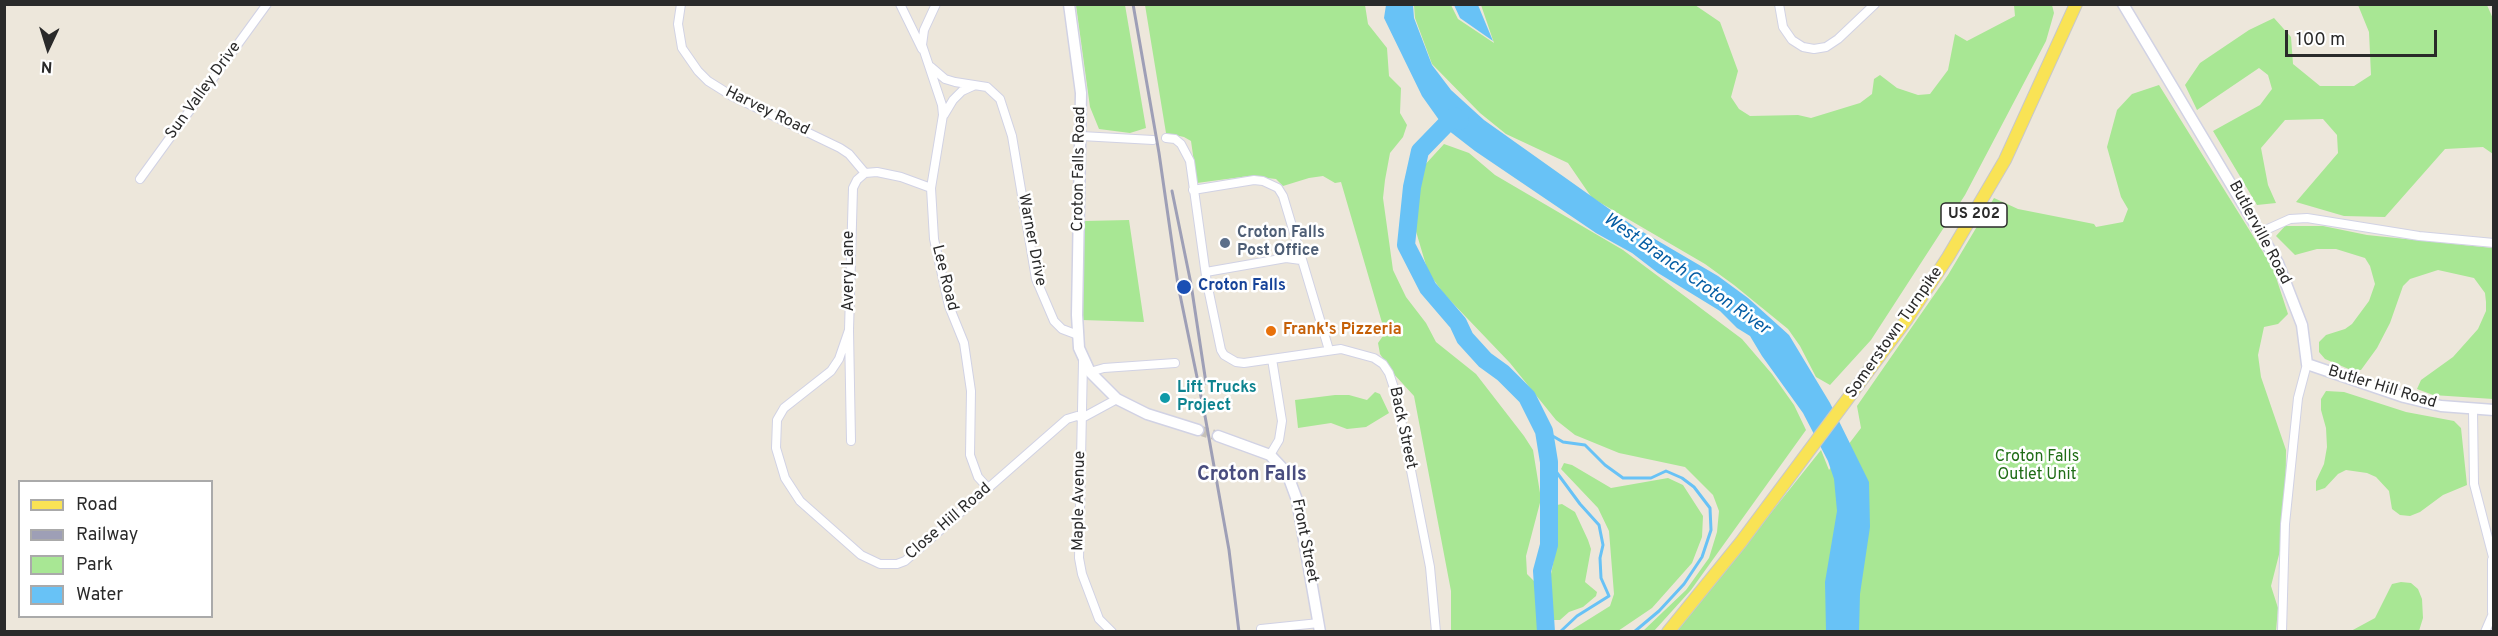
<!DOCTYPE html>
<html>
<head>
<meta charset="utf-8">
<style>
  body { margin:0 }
  #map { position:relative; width:2498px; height:636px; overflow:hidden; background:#ede7db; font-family:Overpass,sans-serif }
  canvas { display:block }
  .frame { position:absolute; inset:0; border:6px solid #2a2a2a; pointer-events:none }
  .legend { position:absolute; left:18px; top:480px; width:195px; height:138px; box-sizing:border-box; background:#fff; border:2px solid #aaa; margin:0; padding:8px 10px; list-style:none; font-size:18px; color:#2a2a2a }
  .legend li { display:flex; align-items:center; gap:12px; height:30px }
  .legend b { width:30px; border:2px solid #aaa }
  .north { position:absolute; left:18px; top:18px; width:60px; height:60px; -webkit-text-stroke:4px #fff; paint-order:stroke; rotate:184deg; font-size:16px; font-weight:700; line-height:24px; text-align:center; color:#2a2a2a }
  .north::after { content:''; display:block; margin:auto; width:21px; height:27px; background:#2a2a2a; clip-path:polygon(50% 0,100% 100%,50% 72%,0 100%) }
  .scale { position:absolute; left:2285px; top:30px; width:152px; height:27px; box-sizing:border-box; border:3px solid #2a2a2a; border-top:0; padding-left:8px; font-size:18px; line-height:21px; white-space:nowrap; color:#2a2a2a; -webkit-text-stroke:4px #fff; paint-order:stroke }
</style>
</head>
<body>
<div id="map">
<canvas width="2498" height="636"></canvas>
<div class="frame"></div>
<ul class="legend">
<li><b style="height:8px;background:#f9e355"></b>Road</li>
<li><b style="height:8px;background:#9e9fb6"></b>Railway</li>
<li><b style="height:16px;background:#a8e794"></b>Park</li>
<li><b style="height:16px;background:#68c2f6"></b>Water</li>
</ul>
<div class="north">N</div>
<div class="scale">100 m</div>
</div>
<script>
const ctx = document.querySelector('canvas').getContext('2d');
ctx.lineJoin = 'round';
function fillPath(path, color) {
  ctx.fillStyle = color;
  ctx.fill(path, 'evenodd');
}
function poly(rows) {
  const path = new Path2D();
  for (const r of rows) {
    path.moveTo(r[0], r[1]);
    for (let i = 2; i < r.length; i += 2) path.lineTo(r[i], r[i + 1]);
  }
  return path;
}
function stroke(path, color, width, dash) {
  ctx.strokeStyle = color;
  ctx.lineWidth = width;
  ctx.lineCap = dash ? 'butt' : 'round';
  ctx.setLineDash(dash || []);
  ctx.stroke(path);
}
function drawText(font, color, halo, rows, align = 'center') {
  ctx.font = font + ' Overpass,sans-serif';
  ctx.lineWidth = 5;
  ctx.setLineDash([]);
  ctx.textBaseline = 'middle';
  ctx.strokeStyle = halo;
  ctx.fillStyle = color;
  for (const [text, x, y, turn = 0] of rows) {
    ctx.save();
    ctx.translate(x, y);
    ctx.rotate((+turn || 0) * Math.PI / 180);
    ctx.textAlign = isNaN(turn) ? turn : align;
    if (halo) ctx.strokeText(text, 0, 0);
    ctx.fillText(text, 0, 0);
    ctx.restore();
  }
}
fillPath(poly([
  [1076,5,1125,5,1146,128,1130,133,1099,129,1090,107],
  [1145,5,1365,5,1368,24,1387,48,1389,76,1401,88,1400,113,1407,125,1403,137,1390,153,1385,180,1383,198,1393,270,1406,297,1426,323,1436,342,1476,374,1524,436,1533,450,1541,499,1526,556,1527,574,1537,584,1541,631,1451,631,1451,591,1414,396,1392,372,1380,354,1378,343,1385,333,1341,182,1335,183,1323,176,1309,178,1283,186,1276,179,1249,176,1197,183,1191,141,1184,137,1166,133],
  [1414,5,1451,5,1458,19,1494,43,1481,5,1695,5,1720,22,1738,71,1731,97,1739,109,1750,116,1798,115,1811,118,1860,103,1872,94,1874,79,1880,75,1897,88,1918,95,1930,94,1948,70,1955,34,1967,41,2015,16,2014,5,2052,5,2054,13,2046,41,1965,195,1871,340,1830,385,1816,377,1800,346,1788,329,1734,285,1705,264,1592,198,1568,163,1506,134,1480,113,1432,64,1415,18],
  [2358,5,2487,5,2494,21,2493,154,2483,147,2445,149,2385,217,2344,216,2296,202,2338,153,2337,135,2323,119,2285,120,2261,148,2268,185,2276,203,2257,205,2213,131,2260,105,2272,89,2268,75,2259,68,2197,110,2185,85,2200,63,2249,30,2274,18,2291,37,2293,64,2320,86,2354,86,2371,75,2369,32],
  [2159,85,2273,268,2288,314,2278,324,2264,327,2258,355,2261,377,2286,450,2285,531,2271,586,2278,608,2276,631,1676,632,1821,450,1829,470,1861,428,1857,406,1948,275,1994,198,2018,209,2094,224,2096,227,2123,222,2128,209,2121,197,2107,147,2117,110,2132,94],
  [1444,144,1469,153,1495,175,1623,250,1742,339,1772,374,1794,405,1806,430,1691,590,1654,631,1643,631,1686,590,1709,558,1717,532,1719,511,1713,495,1685,467,1619,453,1575,435,1556,420,1510,363,1444,294,1428,272,1415,228,1416,193,1422,168],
  [1129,220,1144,322,1082,320,1084,221],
  [2285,226,2323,226,2367,235,2493,248,2493,399,2433,395,2417,389,2421,380,2453,357,2478,329,2486,311,2486,302,2485,293,2474,278,2438,270,2410,279,2403,286,2390,323,2377,348,2361,370,2351,370,2325,359,2319,352,2319,342,2326,335,2345,329,2352,324,2369,301,2375,284,2370,266,2365,258,2336,249,2317,249,2295,255,2276,236],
  [2326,391,2344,392,2406,412,2454,421,2461,428,2467,485,2443,495,2420,512,2410,516,2400,515,2392,509,2389,491,2376,477,2367,473,2346,470,2338,474,2325,488,2316,491,2316,481,2324,464,2327,447,2326,428,2321,410,2321,399],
  [1375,392,1380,394,1389,413,1366,427,1347,429,1331,423,1298,428,1295,400,1335,395,1349,395,1367,400],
  [1564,463,1572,465,1611,488,1668,478,1683,485,1703,516,1702,537,1692,563,1652,608,1618,631,1570,631,1610,606,1614,594,1609,531,1598,508,1561,469],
  [1562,504,1575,512,1588,540,1591,549,1585,582,1597,592,1596,596,1583,607,1569,612,1560,620,1554,620,1550,604,1549,584,1557,544,1555,531,1557,505],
  [2401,582,2411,583,2418,589,2422,599,2423,618,2419,631,2351,631,2375,618,2392,584]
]), '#a8e794');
fillPath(poly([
  [1386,5,1413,5,1414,18,1432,65,1451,90,1484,120,1636,228,1718,276,1748,298,1789,335,1830,403,1869,482,1870,527,1860,594,1859,631,1826,631,1825,582,1837,511,1834,479,1828,461,1803,413,1762,356,1750,336,1737,328,1720,311,1658,273,1632,253,1596,233,1475,151,1444,127,1422,96,1384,18],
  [1454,5,1478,5,1493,41,1460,18]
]), '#68c2f6');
stroke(poly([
  [1544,431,1563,442,1585,445,1605,465,1623,478,1651,478,1666,471,1682,478,1694,487,1710,508,1711,530,1702,557,1684,584,1659,611,1634,632],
  [1549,462,1580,504,1599,525,1603,545,1600,558,1601,578,1609,596,1577,616,1560,632]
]), '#68c2f6', 3);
stroke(poly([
  [1460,121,1454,116,1420,151,1412,187,1406,245,1428,288,1458,323,1465,338,1485,360,1503,373,1527,397,1544,431,1549,462,1549,545,1542,571,1546,632]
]), '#68c2f6', 18);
stroke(poly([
  [1198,430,1218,436]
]), '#c6c1b8', 10, [10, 5]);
const minor = poly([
  [681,4,678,24,682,48,698,71,708,81,732,96,840,148,849,154,865,173],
  [900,4,922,49],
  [936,4,924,30,922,45,942,105,943,115,931,188,934,239,949,306,964,343,971,391,970,455,978,477,988,488],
  [1779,4,1783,27,1792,40,1803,47,1814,49,1826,47,1838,39,1875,4],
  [931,67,945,79,955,82,987,87,1000,99,1012,136,1036,279,1054,321,1062,329,1078,335],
  [944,115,953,100,962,91,973,86],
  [1081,136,1153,140],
  [1166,138,1175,139,1181,144,1190,161,1207,283,1221,350,1224,355,1236,362,1244,363,1341,349,1374,358,1383,364,1389,373,1396,394,1430,567,1436,632],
  [140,179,267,4],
  [1193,190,1254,180,1263,181,1278,188,1283,196,1329,350],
  [2261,232,2290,219,2307,218,2419,236,2494,243],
  [1206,272,1286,258,1301,260],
  [849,330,839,359,831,371,784,408,777,420,776,448,785,478,800,501,861,555,880,564,897,564,905,561,1067,419,1077,416,1082,418,1117,399],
  [1083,361,1079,558,1082,574,1099,619,1112,632],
  [1090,372,1104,368,1175,363],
  [2473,410,2474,484,2494,561],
  [851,441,849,330,853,188,857,180,865,173,877,172,901,177,931,188],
  [1270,455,1279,440,1282,421,1272,359],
  [2492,560,2492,612],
  [1261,629,1319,623],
  [2282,632,2285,524,2298,398,2307,364],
  [2485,632,2494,611]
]);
const tertiary = poly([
  [2123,4,2278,263,2302,325,2307,364,2404,397,2441,406,2494,410]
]);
const secondary = poly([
  [1069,4,1081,93,1077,315,1079,348,1090,372,1117,399,1147,414,1198,430],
  [1218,436,1270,455,1287,473,1297,500,1320,632]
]);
const primary = poly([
  [1668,632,1741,542,1907,319,1948,257,2005,160,2076,4]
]);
stroke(minor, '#d1d2e4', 10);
stroke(tertiary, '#d1d2e4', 13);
stroke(secondary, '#d1d2e4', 13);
stroke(primary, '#c8c8c8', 14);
stroke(minor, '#fff', 8);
stroke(tertiary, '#fff', 10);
stroke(secondary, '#fff', 10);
stroke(primary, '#f9e355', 12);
stroke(poly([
  [1133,4,1159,153,1178,285,1205,416,1229,550,1239,632],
  [1172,191,1191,284,1206,383]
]), '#9e9fb6', 3);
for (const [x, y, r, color] of [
  [1225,243,6,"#5c6f8a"],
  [1184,287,8,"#1a4fb4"],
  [1271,331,6,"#e8710a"],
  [1165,398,6,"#0f9aa8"]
]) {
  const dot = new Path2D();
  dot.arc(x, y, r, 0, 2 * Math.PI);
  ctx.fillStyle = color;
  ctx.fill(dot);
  stroke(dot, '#fff', 2);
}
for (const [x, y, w] of [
  [1974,215,66]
]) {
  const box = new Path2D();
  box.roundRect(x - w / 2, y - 12, w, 24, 4.5);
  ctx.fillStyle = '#fff';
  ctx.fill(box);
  stroke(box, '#2a2a2a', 1.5);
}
drawText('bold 15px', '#2a2a2a', null, [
  ["US 202",1974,215]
]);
drawText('16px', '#2a2a2a', '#fff', [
  ["Sun Valley Drive",204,91,-54],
  ["Harvey Road",767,112,26],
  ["Croton Falls Road",1080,169,-89],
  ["Butlerville Road",2259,233,62],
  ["Warner Drive",1031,240,79],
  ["Avery Lane",850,271,-90],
  ["Lee Road",944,278,76],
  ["Somerstown Turnpike",1895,333,-55],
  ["Butler Hill Road",2382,388,17],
  ["Back Street",1402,428,78],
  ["Maple Avenue",1080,501,-89],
  ["Close Hill Road",949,522,-41],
  ["Front Street",1304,541,79]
]);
drawText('bold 16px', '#4e5e75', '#fff', [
  ["Croton Falls",1237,234],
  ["Post Office",1237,252]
], 'left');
drawText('bold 16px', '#164399', '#fff', [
  ["Croton Falls",1198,287]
], 'left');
drawText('bold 16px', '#c56008', '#fff', [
  ["Frank's Pizzeria",1283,331]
], 'left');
drawText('bold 16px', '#0d838f', '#fff', [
  ["Lift Trucks",1177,389],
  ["Project",1177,407]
], 'left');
drawText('16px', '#1f6c16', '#fff', [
  ["Croton Falls",2037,458],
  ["Outlet Unit",2037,476]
]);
drawText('italic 18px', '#055da4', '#fff', [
  ["West Branch Croton River",1686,275,35]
]);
drawText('bold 20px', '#484c7e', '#fff', [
  ["Croton Falls",1252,476]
]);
</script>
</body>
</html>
